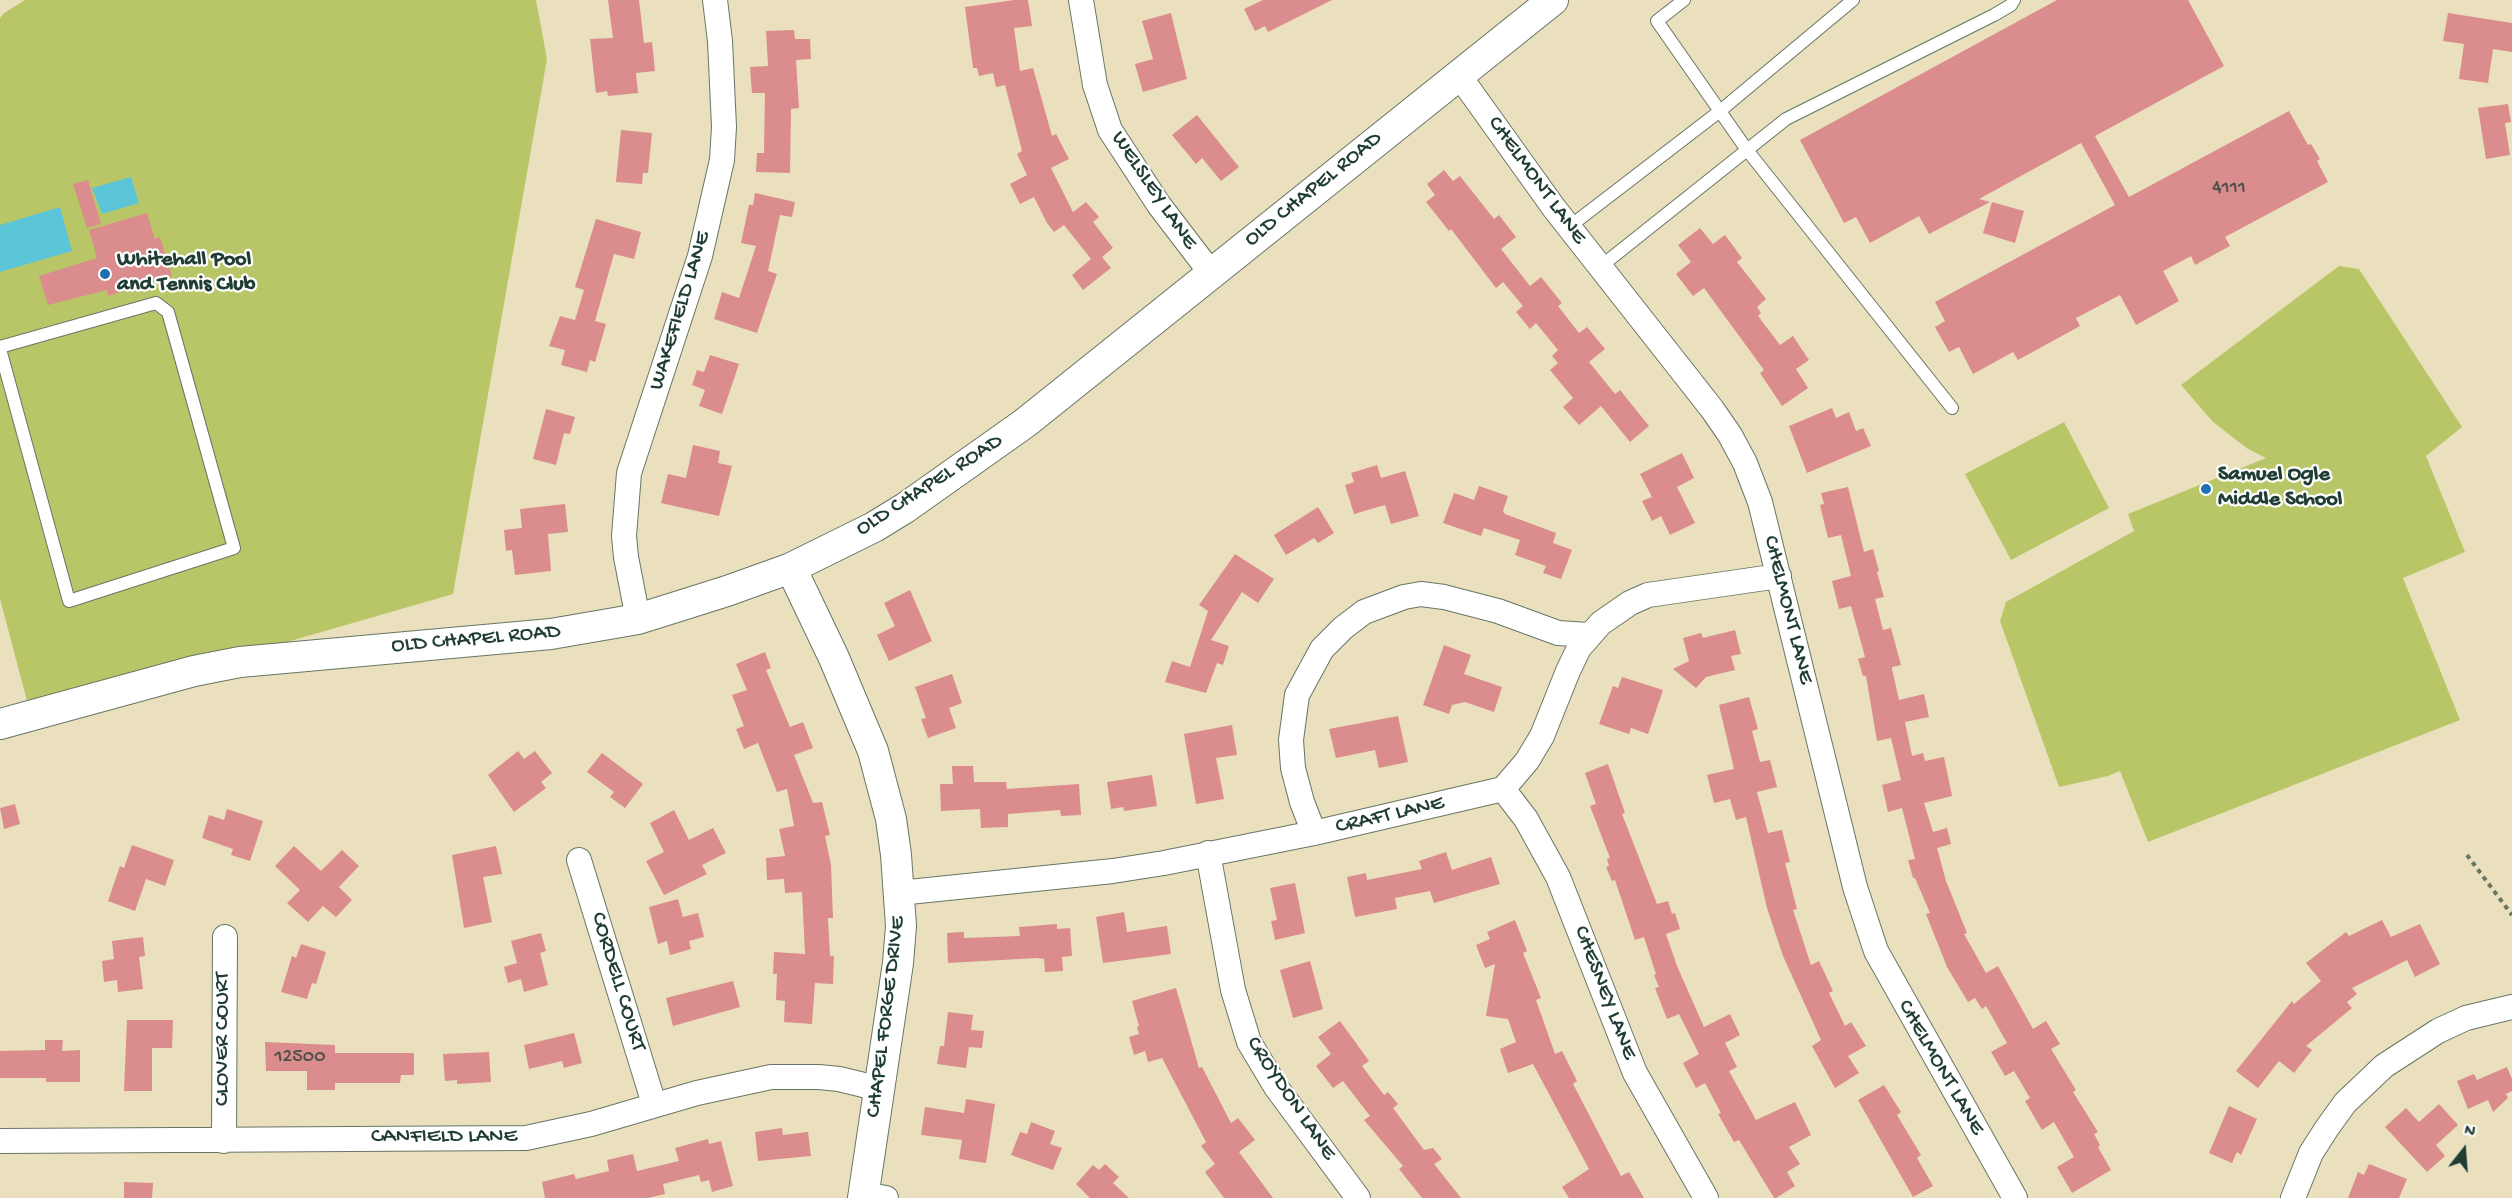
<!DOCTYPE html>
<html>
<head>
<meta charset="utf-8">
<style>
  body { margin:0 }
  #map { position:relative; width:2512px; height:1198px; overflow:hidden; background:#ebe0bd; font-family:"Gochi Hand",sans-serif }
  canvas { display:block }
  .north { position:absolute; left:2434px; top:1120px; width:60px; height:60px; -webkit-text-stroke:4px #fff; paint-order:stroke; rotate:17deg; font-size:16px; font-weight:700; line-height:24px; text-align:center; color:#1f3d34 }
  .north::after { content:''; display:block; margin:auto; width:21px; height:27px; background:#1f3d34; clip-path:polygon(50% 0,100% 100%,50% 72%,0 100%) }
</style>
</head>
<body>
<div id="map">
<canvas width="2512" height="1198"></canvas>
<div class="north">N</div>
</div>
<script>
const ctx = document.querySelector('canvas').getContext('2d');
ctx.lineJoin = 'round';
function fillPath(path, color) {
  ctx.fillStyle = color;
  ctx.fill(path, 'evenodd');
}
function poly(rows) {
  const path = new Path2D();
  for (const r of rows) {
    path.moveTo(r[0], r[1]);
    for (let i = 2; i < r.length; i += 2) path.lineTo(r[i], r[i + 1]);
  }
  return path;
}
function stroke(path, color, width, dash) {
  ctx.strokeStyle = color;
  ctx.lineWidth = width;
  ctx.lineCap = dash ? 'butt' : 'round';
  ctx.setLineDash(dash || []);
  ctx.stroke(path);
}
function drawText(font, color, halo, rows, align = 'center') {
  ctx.font = font + ' "Gochi Hand",sans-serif';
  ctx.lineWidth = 4.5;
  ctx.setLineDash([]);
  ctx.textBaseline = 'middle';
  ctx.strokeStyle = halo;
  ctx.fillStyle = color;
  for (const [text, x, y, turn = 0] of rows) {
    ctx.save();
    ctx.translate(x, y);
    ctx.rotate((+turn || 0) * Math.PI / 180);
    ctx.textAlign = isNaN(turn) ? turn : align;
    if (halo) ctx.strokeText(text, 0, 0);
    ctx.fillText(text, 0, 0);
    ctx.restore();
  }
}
fillPath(poly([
  [25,0,536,0,547,59,453,594,31,716,0,599,0,18,4,13],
  [2339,266,2359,269,2462,427,2426,456,2465,552,2403,578,2460,720,2148,842,2120,771,2108,776,2059,787,2000,621,2006,602,2134,531,2128,514,2266,458,2248,449,2213,422,2181,385],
  [2064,422,2109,508,2011,560,1965,474]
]), '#b9c668');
fillPath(poly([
  [131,177,139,203,102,214,92,188],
  [60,207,72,251,0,272,0,225]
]), '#5cc6d8');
fillPath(poly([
  [608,0,639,0,644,43,652,42,655,71,636,73,638,93,608,96,607,91,596,93,590,39,613,38],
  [1014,0,1028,0,1032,26,1014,28,1020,71,1033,68,1052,136,1056,134,1069,159,1051,168,1073,212,1086,202,1099,217,1093,222,1113,248,1102,257,1111,268,1083,290,1072,275,1091,259,1064,225,1054,232,1047,223,1034,197,1020,204,1010,184,1027,175,1017,154,1022,151,1005,85,996,87,993,73,979,76,977,68,973,68,965,7],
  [1263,0,1332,0,1268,32,1265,26,1255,31,1244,9],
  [2057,0,2188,0,2224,66,2095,136,2129,197,2289,111,2308,145,2311,144,2320,159,2317,161,2328,182,2225,237,2230,246,2195,265,2191,256,2163,271,2179,301,2136,325,2120,295,2076,318,2080,326,2018,360,2013,352,1973,374,1959,347,1949,352,1935,327,1945,321,1935,302,2115,205,2081,143,1979,199,1990,202,1929,234,1919,216,1870,243,1856,217,1844,223,1800,140],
  [1171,13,1187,79,1143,92,1135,64,1153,59,1142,21],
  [2448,13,2512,23,2512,52,2493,49,2488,83,2459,79,2464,44,2443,41],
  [794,30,795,39,810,39,811,59,796,60,799,108,791,109,790,173,756,172,757,153,764,153,765,93,752,93,750,67,768,66,766,31],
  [2508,104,2511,122,2505,123,2510,155,2486,159,2478,108],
  [1197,115,1239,167,1221,181,1202,158,1196,164,1172,135],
  [621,130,652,133,648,173,643,173,642,184,616,182],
  [1444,170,1453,181,1460,176,1494,219,1499,215,1516,237,1501,249,1530,286,1541,277,1562,303,1558,306,1579,333,1587,327,1605,349,1589,362,1615,394,1620,390,1649,426,1630,442,1601,406,1579,425,1563,407,1573,398,1550,370,1558,363,1552,356,1558,350,1536,323,1530,329,1516,312,1523,306,1503,282,1496,288,1451,229,1449,231,1426,202,1435,195,1427,184],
  [88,180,101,224,87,228,73,184],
  [755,193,795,202,792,217,780,215,768,271,777,274,757,333,714,319,722,292,739,298,756,246,741,243,749,205,753,205],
  [1992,202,2024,211,2015,243,1983,233],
  [147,213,155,239,160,237,172,276,108,296,107,290,48,305,39,276,97,258,89,230],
  [596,219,641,232,634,259,614,254,595,321,606,324,595,362,590,360,587,372,561,365,565,350,549,346,560,316,575,320,584,290,575,287],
  [1700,228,1713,244,1725,235,1742,258,1737,262,1766,299,1757,307,1761,313,1758,316,1780,345,1793,336,1809,360,1796,369,1808,388,1782,406,1760,373,1764,370,1704,288,1693,296,1676,274,1691,262,1678,245],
  [710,355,739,364,722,414,699,406,705,390,692,385,697,370,704,372],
  [1832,408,1836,418,1849,412,1856,431,1863,428,1871,446,1807,473,1789,426],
  [546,409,575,417,570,434,564,433,556,465,533,459],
  [693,445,720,451,718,463,732,466,719,516,661,503,668,474,686,478],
  [1682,453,1694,478,1677,487,1695,523,1670,535,1661,516,1652,521,1642,501,1652,497,1640,474],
  [1377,465,1381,478,1405,471,1419,516,1391,524,1385,505,1354,514,1345,485,1354,482,1351,473],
  [1479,486,1508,496,1503,511,1505,514,1556,533,1553,543,1572,550,1561,579,1543,573,1546,566,1515,555,1520,540,1484,528,1481,536,1443,523,1454,493,1474,500],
  [1848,487,1864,552,1873,549,1879,571,1877,572,1884,597,1875,599,1883,630,1891,628,1901,665,1892,667,1892,669,1899,700,1924,694,1929,717,1905,722,1912,756,1923,753,1925,761,1944,757,1952,796,1924,803,1933,832,1947,828,1951,844,1937,848,1946,881,1967,933,1964,934,1986,973,1998,966,2033,1029,2046,1021,2060,1044,2051,1049,2076,1090,2073,1092,2098,1132,2094,1134,2100,1145,2098,1147,2111,1170,2072,1193,2057,1167,2074,1157,2054,1122,2042,1130,2025,1101,2030,1098,2014,1071,2005,1076,1991,1052,2007,1043,1986,1006,1982,1009,1975,998,1968,1002,1947,967,1926,914,1930,913,1915,878,1913,878,1908,860,1915,859,1902,808,1888,812,1882,785,1901,780,1891,738,1877,741,1866,676,1863,676,1858,659,1865,657,1851,606,1839,609,1832,581,1851,576,1841,535,1828,538,1820,505,1824,504,1821,493],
  [565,504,568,532,548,534,551,571,515,575,512,550,506,551,504,530,522,528,520,509],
  [1318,507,1334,533,1318,543,1314,538,1286,555,1274,535],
  [1235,554,1274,579,1258,603,1242,592,1211,640,1229,646,1223,665,1217,663,1206,693,1165,682,1172,661,1190,667,1208,611,1199,605],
  [910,590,932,641,889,661,877,635,895,626,884,603],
  [1735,630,1741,654,1731,656,1735,670,1706,677,1696,688,1673,669,1689,661,1683,638,1701,633,1703,638],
  [1444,645,1471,655,1464,674,1502,687,1494,712,1465,702,1452,705,1449,714,1423,705],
  [765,652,771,668,766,670,790,727,803,722,813,748,794,755,813,803,822,802,830,835,825,836,831,865,833,918,828,918,830,956,834,956,833,984,815,983,812,1024,784,1022,785,1001,776,1000,777,974,773,974,774,952,805,954,802,892,785,893,784,879,767,880,766,858,785,856,779,829,794,826,787,789,777,792,758,743,744,749,736,729,744,726,732,695,747,690,736,664],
  [952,674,962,703,949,708,956,728,928,738,921,719,926,718,915,687],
  [1622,677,1663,690,1648,734,1631,728,1629,734,1599,724,1613,686,1618,688],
  [1749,697,1758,729,1752,731,1760,762,1770,760,1777,787,1757,792,1768,833,1782,830,1790,862,1785,863,1797,909,1793,910,1811,965,1819,961,1833,991,1829,993,1845,1026,1851,1022,1866,1046,1848,1056,1859,1073,1835,1088,1812,1046,1821,1040,1783,956,1767,908,1746,817,1736,820,1730,799,1714,803,1707,775,1734,769,1719,705],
  [1398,716,1408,762,1379,768,1375,750,1336,758,1329,729],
  [1232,725,1237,755,1216,758,1224,799,1196,804,1184,734],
  [518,751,524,759,535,751,552,773,541,782,546,788,514,812,488,775],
  [602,753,643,784,625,808,610,797,614,792,587,772],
  [1608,764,1625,813,1622,814,1657,904,1668,901,1672,914,1675,913,1680,929,1666,934,1677,966,1704,1027,1730,1014,1740,1035,1725,1043,1737,1067,1729,1071,1756,1120,1795,1102,1811,1135,1789,1147,1800,1164,1787,1172,1795,1186,1776,1198,1774,1198,1739,1140,1734,1142,1718,1114,1721,1113,1705,1083,1696,1088,1683,1063,1699,1054,1679,1014,1667,1019,1655,988,1659,987,1654,975,1656,974,1644,937,1635,940,1615,880,1612,881,1606,867,1609,866,1607,859,1610,858,1590,806,1596,804,1585,773],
  [952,766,973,766,974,782,1006,782,1007,789,1079,784,1081,815,1061,816,1060,810,1008,814,1008,827,981,828,980,809,941,811,940,784,953,784],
  [1152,775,1157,806,1124,811,1123,807,1111,809,1107,782],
  [15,804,20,824,4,829,0,808],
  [227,809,263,821,250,861,231,855,233,849,202,838,209,815,224,820],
  [674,810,689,840,713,828,726,853,702,865,707,874,664,895,646,861,664,852,650,823],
  [132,845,174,860,165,886,146,879,135,911,108,901,120,866,124,868],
  [294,846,321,871,342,850,359,866,339,887,352,900,336,917,323,906,308,922,287,903,300,890,275,866],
  [496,846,502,874,483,877,492,922,464,928,452,855],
  [1446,852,1452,870,1491,857,1500,884,1434,903,1430,891,1395,898,1397,909,1355,917,1347,877,1366,873,1367,880,1422,869,1419,861],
  [1295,883,1305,933,1275,940,1271,921,1277,920,1270,888],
  [678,899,683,917,698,913,704,937,689,941,691,949,670,955,667,941,658,944,649,907],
  [1124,912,1127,932,1167,926,1171,954,1103,963,1096,917],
  [1515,920,1527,951,1523,953,1541,998,1536,1000,1555,1054,1562,1051,1577,1081,1573,1084,1621,1176,1629,1172,1644,1198,1569,1198,1562,1187,1589,1169,1533,1064,1508,1073,1500,1049,1516,1042,1508,1019,1486,1016,1495,964,1485,968,1476,945,1490,939,1487,932],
  [2382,920,2391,937,2420,924,2440,964,2415,977,2407,960,2352,988,2357,994,2347,1002,2352,1008,2306,1046,2312,1050,2294,1073,2279,1061,2258,1088,2236,1071,2292,1001,2294,1004,2321,981,2306,963,2346,932,2349,936],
  [1057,924,1057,929,1070,928,1072,956,1062,957,1063,971,1045,972,1044,959,1037,958,948,963,947,933,964,932,964,938,1020,936,1019,927],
  [541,933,546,951,540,953,548,985,524,992,521,979,508,983,504,967,517,963,511,941],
  [143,937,145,956,139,957,143,989,118,992,117,980,104,982,102,961,114,959,112,941],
  [301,944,326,952,316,984,312,983,307,999,281,992,292,956,296,958],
  [1310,961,1323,1009,1293,1018,1280,970],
  [733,981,740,1007,673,1026,666,998],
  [1176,988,1199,1068,1202,1067,1231,1123,1238,1118,1255,1140,1239,1152,1273,1198,1224,1198,1205,1172,1215,1164,1201,1146,1206,1142,1162,1058,1148,1062,1145,1051,1134,1055,1129,1037,1139,1034,1137,1027,1139,1026,1132,1001],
  [948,1012,973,1015,971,1030,984,1031,982,1048,969,1047,966,1068,937,1064,940,1046,944,1046],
  [127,1020,173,1020,172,1048,152,1048,152,1091,124,1091],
  [1340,1021,1369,1061,1362,1066,1384,1095,1388,1092,1398,1104,1393,1108,1424,1150,1433,1148,1442,1159,1434,1164,1461,1198,1422,1198,1399,1169,1403,1166,1364,1120,1370,1116,1343,1081,1333,1088,1316,1066,1331,1054,1318,1037],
  [574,1033,582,1063,564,1068,562,1061,529,1069,524,1045],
  [45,1040,63,1040,62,1051,80,1050,80,1082,46,1082,46,1078,0,1078,0,1051,45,1050],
  [265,1042,335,1045,335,1053,414,1053,414,1075,401,1075,400,1083,335,1083,335,1090,307,1090,307,1071,266,1071],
  [489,1052,491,1082,457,1084,457,1080,445,1081,443,1054],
  [2507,1067,2512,1079,2512,1091,2506,1094,2508,1098,2493,1112,2488,1100,2468,1109,2457,1081,2474,1074,2477,1080],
  [1884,1085,1901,1112,1897,1115,1921,1155,1917,1158,1933,1186,1913,1197,1858,1100],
  [966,1099,995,1104,986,1163,959,1159,962,1140,921,1135,925,1107,964,1113],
  [2439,1104,2458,1125,2436,1145,2445,1156,2427,1172,2385,1127,2406,1108,2419,1122],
  [2229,1106,2257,1119,2241,1155,2237,1152,2232,1163,2209,1153],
  [1031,1122,1055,1131,1050,1144,1062,1148,1053,1170,1011,1155,1020,1132,1027,1134],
  [782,1128,783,1135,808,1132,811,1156,758,1161,755,1132],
  [708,1139,709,1144,721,1141,733,1186,712,1192,709,1180,701,1182,699,1175,663,1184,665,1194,648,1198,545,1198,542,1182,574,1174,576,1179,609,1171,607,1160,633,1154,637,1171,679,1161,675,1148],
  [1105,1164,1119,1177,1113,1183,1129,1198,1090,1198,1076,1184,1093,1165,1099,1170],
  [2369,1164,2407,1179,2399,1198,2348,1198,2358,1172,2364,1175],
  [124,1182,153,1183,152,1198,124,1198]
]), '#db8c8c');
const service = poly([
  [1684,0,1657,21,1747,150,1952,408],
  [1569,227,1720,111,1853,0],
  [1600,267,1786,119,1994,15,2011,5,2014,0],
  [0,347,156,303,168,312,234,548,69,601,0,349]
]);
const minor = poly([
  [1081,0,1095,85,1110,130,1159,205,1211,273],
  [1458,74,1554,208,1712,409,1730,435,1745,463,1760,502,1855,887,1876,951,2015,1198],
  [638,619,626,557,624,536,629,473,700,256,722,160,724,127,720,41,715,0],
  [1503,789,1526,819,1558,877,1635,1073,1706,1198],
  [1314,833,1302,802,1293,768,1291,740,1297,695,1322,649,1343,628,1364,612,1404,597,1421,594,1444,597,1498,611,1558,633,1588,635],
  [1208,853,1233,990,1249,1042,1276,1087,1358,1198],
  [579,860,654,1104],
  [899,893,1113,871,1164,863,1314,833,1503,789,1527,761,1542,736,1568,671,1579,648,1601,623,1630,603,1648,595,1779,576],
  [0,1141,526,1138,591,1124,697,1093,771,1077,819,1077,839,1079,880,1089],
  [224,1141,225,937],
  [863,1194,886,1198],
  [2293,1198,2311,1153,2327,1128,2345,1103,2384,1066,2438,1031,2466,1018,2512,1007]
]);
const tertiary = poly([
  [791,568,834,658,873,751,891,819,896,855,901,926,898,963,863,1198],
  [0,724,194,671,240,662,551,634,638,619,727,591,791,568,874,527,905,508,1025,423,1553,0]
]);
stroke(service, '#667664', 14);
stroke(minor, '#667664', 26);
stroke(tertiary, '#667664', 32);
stroke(poly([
  [2467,855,2512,915]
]), '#667664', 4, [4.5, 4.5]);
stroke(service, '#fff', 12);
stroke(minor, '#fff', 24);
stroke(tertiary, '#fff', 30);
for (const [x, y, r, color] of [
  [105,274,6,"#1f6fb2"],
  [2206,489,6,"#1f6fb2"]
]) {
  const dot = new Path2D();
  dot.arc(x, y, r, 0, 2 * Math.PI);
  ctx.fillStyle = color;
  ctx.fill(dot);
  stroke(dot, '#fff', 2);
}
drawText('20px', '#4e514a', null, [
  ["4111",2229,189],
  ["12500",300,1058]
]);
drawText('22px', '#1f3d34', '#fff', [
  ["CHELMONT LANE",1536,181,54],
  ["OLD CHAPEL ROAD",1314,190,-39],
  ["WELSLEY LANE",1153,191,56],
  ["WAKEFIELD LANE",681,311,-73],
  ["OLD CHAPEL ROAD",930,486,-33],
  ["CHELMONT LANE",1787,610,76],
  ["OLD CHAPEL ROAD",476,640,-5],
  ["CRAFT LANE",1390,816,-13],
  ["CORDELL COURT",617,982,73],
  ["CHESNEY LANE",1604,993,69],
  ["CHAPEL FORGE DRIVE",887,1017,-83],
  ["CLOVER COURT",224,1039,-90],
  ["CHELMONT LANE",1940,1068,60],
  ["CROYDON LANE",1290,1099,56],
  ["CANFIELD LANE",444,1138]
]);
drawText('bold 22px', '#1f3d34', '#fff', [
  ["Whitehall Pool",117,261],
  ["and Tennis Club",117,286],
  ["Samuel Ogle",2218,476],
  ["Middle School",2218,501]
], 'left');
</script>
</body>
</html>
